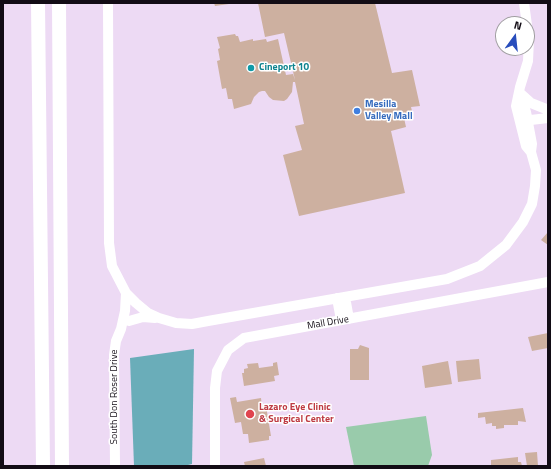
<!DOCTYPE html>
<html>
<head>
<meta charset="utf-8">
<style>
  body { margin:0 }
  #map { position:relative; width:551px; height:469px; overflow:hidden; background:#eddaf4; font-family:"Titillium Web",sans-serif }
  canvas { display:block }
  .frame { position:absolute; inset:0; border:4px solid #120c15; pointer-events:none }
  .north { position:absolute; left:495px; top:16px; width:40px; height:40px; box-sizing:border-box; background:#fff; border:1px solid #a09ea1; border-radius:50%; rotate:15deg; font-size:11px; font-weight:700; line-height:16px; text-align:center; color:#120c15 }
  .north::after { content:''; display:block; margin:auto; width:14px; height:18px; background:#284dbc; clip-path:polygon(50% 0,100% 100%,50% 72%,0 100%) }
</style>
</head>
<body>
<div id="map">
<canvas width="551" height="469"></canvas>
<div class="frame"></div>
<div class="north">N</div>
</div>
<script>
const ctx = document.querySelector('canvas').getContext('2d');
ctx.lineJoin = 'round';
function fillPath(path, color) {
  ctx.fillStyle = color;
  ctx.fill(path, 'evenodd');
}
function poly(rows) {
  const path = new Path2D();
  for (const r of rows) {
    path.moveTo(r[0], r[1]);
    for (let i = 2; i < r.length; i += 2) path.lineTo(r[i], r[i + 1]);
  }
  return path;
}
function stroke(path, color, width, dash) {
  ctx.strokeStyle = color;
  ctx.lineWidth = width;
  ctx.lineCap = dash ? 'butt' : 'round';
  ctx.setLineDash(dash || []);
  ctx.stroke(path);
}
function drawText(font, color, halo, rows, align = 'center') {
  ctx.font = font + ' "Titillium Web",sans-serif';
  ctx.lineWidth = 3;
  ctx.setLineDash([]);
  ctx.textBaseline = 'middle';
  ctx.strokeStyle = halo;
  ctx.fillStyle = color;
  for (const [text, x, y, turn = 0] of rows) {
    ctx.save();
    ctx.translate(x, y);
    ctx.rotate((+turn || 0) * Math.PI / 180);
    ctx.textAlign = isNaN(turn) ? turn : align;
    if (halo) ctx.strokeText(text, 0, 0);
    ctx.fillText(text, 0, 0);
    ctx.restore();
  }
}
fillPath(poly([
  [426,416,432,455,428,466,354,466,346,427]
]), '#99cbab');
fillPath(poly([
  [194,349,192,464,184,466,134,466,130,358]
]), '#6aadb9');
fillPath(poly([
  [214,3,229,3,229,4,215,6],
  [258,3,375,3,392,73,412,70,420,106,411,107,413,115,404,118,406,127,391,131,405,193,299,216,283,155,302,150,295,126,304,124,295,82,293,82,292,92,287,99,284,101,273,100,269,97,265,91,262,91,259,92,254,97,251,104,234,109,232,99,228,99,226,88,222,89,217,61,220,60,218,49,220,48,217,37,235,34,236,36,238,36,240,42,253,39,253,41,266,39,267,42,278,39,286,75,293,74,295,80,284,33,265,37],
  [548,232,548,245,541,240],
  [548,333,548,348,532,351,528,337],
  [360,345,369,348,369,380,350,380,350,349,358,349],
  [479,359,481,379,458,382,456,361],
  [448,361,452,384,425,388,422,366],
  [277,362,279,375,274,376,275,381,244,386,242,373,244,373,244,369,248,368,247,364,258,363,259,368,273,366,273,363],
  [236,397,237,402,261,398,262,407,266,406,271,436,269,436,269,440,249,443,248,434,243,434,241,422,235,423,230,398],
  [523,408,526,422,518,421,518,425,504,425,504,428,496,429,496,426,492,426,492,423,486,424,485,417,478,418,478,413],
  [537,452,538,466,527,466,525,453],
  [518,457,518,462,521,462,522,466,491,466,491,460],
  [264,458,266,466,245,466,244,462]
]), '#cdb0a0');
stroke(poly([
  [108,3,109,243,112,266,126,293,136,303,148,313,159,318,176,323,192,324,208,321,447,279,480,266,506,245,523,222,532,204,535,186,536,170,531,152,532,144,526,112,519,93],
  [524,3,529,40,528,61,520,87,516,106,526,146,531,152],
  [521,94,531,103,546,109],
  [522,121,548,118],
  [345,297,349,319],
  [337,298,341,320],
  [129,321,143,317,155,318],
  [115,466,114,355,116,341,121,329,125,311,126,293],
  [215,466,215,388,217,371,228,350,244,338,548,282]
]), '#fff', 10);
stroke(poly([
  [38,3,43,466],
  [59,3,62,466]
]), '#fff', 14);
for (const [x, y, r, color] of [
  [251,68,4,"#0f9aa8"],
  [357,111,4,"#3f7fe0"],
  [250,414,5,"#e0444e"]
]) {
  const dot = new Path2D();
  dot.arc(x, y, r, 0, 2 * Math.PI);
  ctx.fillStyle = color;
  ctx.fill(dot);
  stroke(dot, '#fff', 1.5);
}
drawText('bold 10px', '#0d838f', '#fff', [
  ["Cineport 10",259,68]
], 'left');
drawText('bold 10px', '#366cbe', '#fff', [
  ["Mesilla",365,105],
  ["Valley Mall",365,117]
], 'left');
drawText('10px', '#120c15', '#fff', [
  ["Mall Drive",328,323,-10],
  ["South Don Roser Drive",115,397,-90]
]);
drawText('bold 10px', '#be3a42', '#fff', [
  ["Lazaro Eye Clinic",259,408],
  ["& Surgical Center",259,420]
], 'left');
</script>
</body>
</html>
